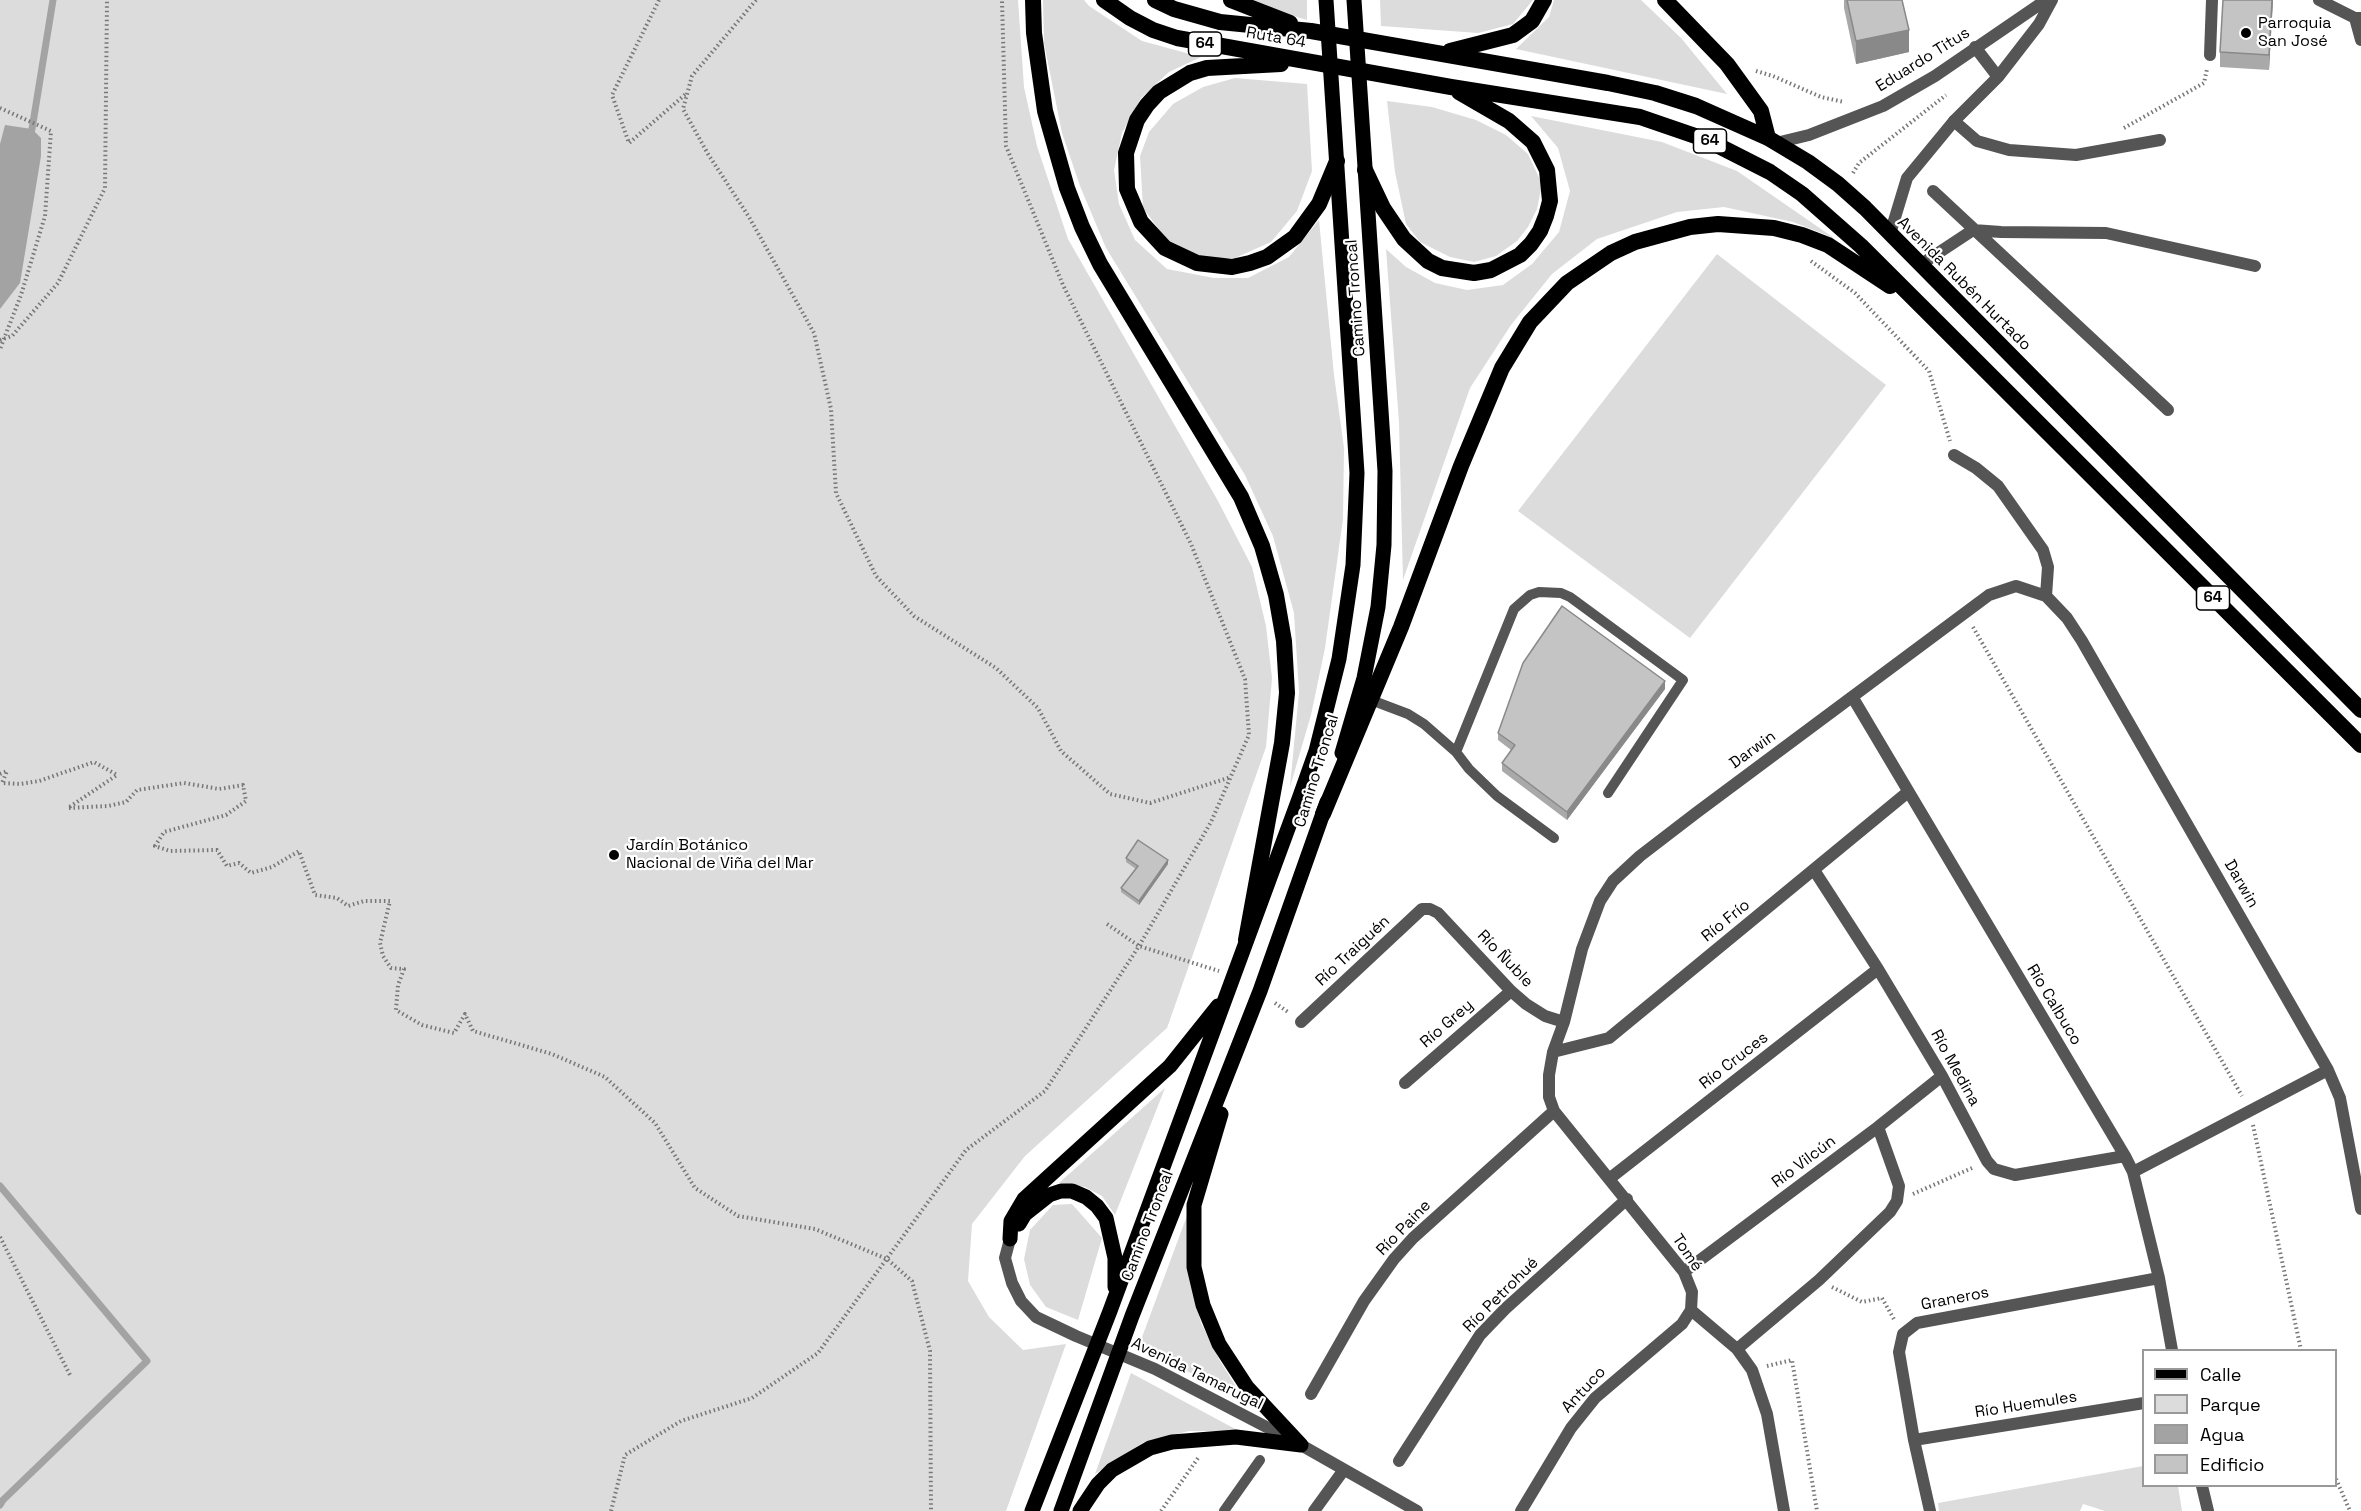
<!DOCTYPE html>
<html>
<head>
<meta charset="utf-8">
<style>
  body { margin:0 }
  #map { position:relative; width:2361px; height:1511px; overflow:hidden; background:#fff; font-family:"Space Grotesk",sans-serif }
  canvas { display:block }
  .legend { position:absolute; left:2142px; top:1349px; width:195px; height:138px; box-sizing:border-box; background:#fff; border:2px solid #999; margin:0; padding:8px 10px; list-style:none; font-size:18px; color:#000 }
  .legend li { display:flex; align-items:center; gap:12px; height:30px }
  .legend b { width:30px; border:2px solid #999 }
</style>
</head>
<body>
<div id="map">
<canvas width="2361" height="1511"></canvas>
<ul class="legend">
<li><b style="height:8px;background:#000"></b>Calle</li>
<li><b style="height:16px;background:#dcdcdc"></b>Parque</li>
<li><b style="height:16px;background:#a3a3a3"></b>Agua</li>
<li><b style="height:16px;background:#c4c4c4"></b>Edificio</li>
</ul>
</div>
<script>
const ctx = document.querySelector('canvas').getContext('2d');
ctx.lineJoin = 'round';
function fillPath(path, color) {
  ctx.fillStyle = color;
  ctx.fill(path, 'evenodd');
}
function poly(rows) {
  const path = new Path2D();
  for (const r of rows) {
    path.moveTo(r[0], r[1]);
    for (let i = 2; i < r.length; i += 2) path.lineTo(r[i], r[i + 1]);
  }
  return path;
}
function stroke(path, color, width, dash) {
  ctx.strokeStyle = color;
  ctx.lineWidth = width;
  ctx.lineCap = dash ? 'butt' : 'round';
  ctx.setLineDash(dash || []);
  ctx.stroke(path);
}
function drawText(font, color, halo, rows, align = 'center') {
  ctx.font = font + ' "Space Grotesk",sans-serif';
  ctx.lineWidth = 4.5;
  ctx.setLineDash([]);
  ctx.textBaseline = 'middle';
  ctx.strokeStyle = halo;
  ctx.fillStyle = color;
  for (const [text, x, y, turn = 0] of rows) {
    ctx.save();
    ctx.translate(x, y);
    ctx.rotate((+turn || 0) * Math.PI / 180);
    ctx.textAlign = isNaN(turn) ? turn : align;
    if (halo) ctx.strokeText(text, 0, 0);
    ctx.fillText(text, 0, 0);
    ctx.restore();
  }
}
fillPath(poly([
  [0,0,1018,0,1024,87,1037,146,1068,239,1218,501,1252,567,1266,626,1272,678,1266,747,1167,1028,1025,1156,972,1224,968,1281,989,1317,1023,1350,1066,1344,1006,1511,0,1511],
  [1043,0,1084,0,1089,6,1142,41,1201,57,1169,72,1141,98,1122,133,1114,170,1119,204,1135,240,1167,269,1214,278,1248,278,1289,257,1319,220,1334,375,1344,448,1343,519,1325,648,1311,715,1290,787,1299,692,1294,613,1273,536,1245,475,1106,248,1080,186,1062,133,1044,43],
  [1241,0,1307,0,1307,20],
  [1380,0,1533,0,1513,24,1478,33,1381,26],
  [1554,0,1641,0,1681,38,1727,94,1516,49,1549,17],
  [1235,78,1307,84,1312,171,1297,211,1271,242,1235,258,1203,259,1169,243,1143,208,1140,156,1149,132,1173,104,1203,87],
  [1387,101,1432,107,1476,120,1506,135,1528,154,1542,184,1537,209,1528,227,1517,241,1496,256,1474,262,1450,257,1420,242,1406,224,1395,172],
  [1531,116,1662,142,1737,171,1834,238,1793,222,1724,207,1677,212,1597,239,1552,274,1511,325,1470,388,1403,580,1399,422,1386,249,1406,267,1435,283,1467,290,1503,285,1532,264,1559,232,1570,191,1558,148],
  [1717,254,1886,385,1690,638,1518,511],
  [1165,1088,1115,1215,1102,1196,1085,1187,1059,1183],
  [1072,1204,1102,1238,1078,1320,1046,1307,1030,1285,1024,1259,1030,1230,1053,1205],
  [1188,1213,1189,1275,1201,1323,1220,1361,1247,1404,1203,1379,1138,1348],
  [1131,1373,1239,1431,1189,1431,1144,1442,1095,1474],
  [2143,1466,2144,1486,2178,1486,2182,1511,2105,1511,2083,1504,2080,1511,1939,1511,1938,1503]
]), '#dcdcdc');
fillPath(poly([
  [5,125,32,129,41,138,41,156,20,283,0,309,0,144]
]), '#a3a3a3');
stroke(poly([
  [29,137,32,129,53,0],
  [0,1186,147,1361,3,1500,0,1505]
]), '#a3a3a3', 7);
stroke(poly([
  [659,0,612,95,629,143,687,93],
  [756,0,692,76,683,109,708,154,749,217,814,333,831,409,836,493,876,576,914,616,996,668,1038,708,1061,751,1110,794,1150,803,1231,777],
  [1756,71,1773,76,1821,97,1844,102],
  [0,108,51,131,45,216,21,295,0,349],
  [2124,128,2204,83,2207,69],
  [1853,173,1859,163,1946,95],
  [1811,261,1855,293,1929,371,1950,441],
  [0,340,12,336,58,283,105,188,107,0],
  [1973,627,2242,1096],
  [0,774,7,771,2,783,20,784,39,781,94,762,117,775,68,808,108,806,126,802,137,790,184,783,219,789,243,785,246,801,226,815,164,832,155,846,170,851,217,850,227,866,239,863,251,873,272,867,299,851,315,895,337,898,348,906,364,901,390,901,380,943,383,956,391,968,404,969,398,985,396,1010,422,1025,454,1033,465,1014,473,1031,552,1054,605,1077,655,1123,695,1188,738,1216,815,1229,887,1259,912,1281,930,1351,931,1511],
  [1107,924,1139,946,1219,971],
  [1275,1003,1288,1012],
  [2253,1125,2301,1350],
  [1913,1194,1972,1168],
  [0,1237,70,1375],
  [1832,1287,1862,1302,1882,1298,1895,1321],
  [1767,1366,1792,1360,1817,1511],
  [2336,1479,2350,1511],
  [611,1511,625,1455,681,1421,752,1398,818,1353,966,1150,1045,1091,1139,946,1211,822,1249,735,1245,679,1191,544,1063,285,1006,146,1002,0],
  [1161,1511,1198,1458]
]), '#777', 4, [1.5, 3]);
stroke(poly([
  [1371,700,1408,714,1424,724,1456,752,1469,769,1497,796,1554,838],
  [1456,752,1514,609,1530,595,1539,592,1561,593,1570,597,1683,680,1608,793],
  [1224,1511,1260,1460]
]), '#555', 10);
stroke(poly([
  [2319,0,2355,18,2361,18],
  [2355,18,2361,40],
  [2210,55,2212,0],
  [1954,121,1977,141,2009,150,2076,155,2160,140],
  [1933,191,2168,410],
  [1920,265,1973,230,2001,232,2106,233,2255,266],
  [1954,455,1976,468,1998,486,2043,550,2048,567,2046,596],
  [1853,698,2125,1156,2133,1172,2159,1278,2172,1350],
  [1814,870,1878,969,1942,1076,1987,1161,1994,1169,2015,1175,2125,1156],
  [1301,1022,1422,909,1430,909,1438,913,1511,991,1526,1004,1545,1016,1564,1022],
  [1553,1052,1609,1038,1908,792],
  [1405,1083,1511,991],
  [2133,1172,2328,1070],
  [1609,1179,1878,969],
  [1684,1272,1878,1127,1942,1076],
  [1737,1349,1819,1280,1890,1212,1897,1201,1899,1186,1878,1127],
  [1311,1394,1364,1301,1394,1259,1413,1238,1554,1111],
  [1914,1440,2144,1403],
  [1399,1461,1480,1335,1505,1309,1627,1199],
  [2202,1486,2208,1511],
  [1314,1511,1343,1471],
  [1521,1511,1571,1428,1595,1398,1682,1324,1691,1310],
  [1784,1511,1767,1414,1752,1370,1737,1349,1691,1310,1692,1292,1684,1272,1554,1111,1549,1097,1549,1075,1553,1052,1564,1022,1582,949,1600,901,1613,881,1640,856,1696,813,1989,595,2016,586,2046,596,2067,618,2082,641,2328,1070,2340,1098,2361,1209],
  [1930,1511,1914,1440,1899,1352,1903,1334,1917,1323,2159,1278]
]), '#555', 12);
stroke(poly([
  [1975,47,1998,77],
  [1776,143,1809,135,1883,106,1935,76,2046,0],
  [1890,234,1907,178,1954,121,1998,77,2039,24,2052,0],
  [1010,1239,1005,1258,1012,1283,1021,1301,1036,1317,1076,1336,1155,1369,1301,1445,1417,1511]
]), '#555', 12);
stroke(poly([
  [1342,753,1364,678,1378,607,1384,545,1385,471,1354,0],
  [1221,1114,1194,1205,1194,1267,1203,1305,1219,1344,1247,1387,1301,1445],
  [1019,1224,1025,1214,1049,1195,1061,1191,1072,1191,1086,1197,1097,1206,1106,1218,1115,1258,1115,1287],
  [1010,1239,1011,1221,1024,1199,1170,1066,1218,1006],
  [1032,1511,1110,1311,1300,796,1316,751,1339,659,1353,565,1357,473,1326,0],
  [1061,1511,1132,1316,1260,991,1327,802],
  [1080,1511,1098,1484,1112,1470,1150,1448,1172,1442,1236,1437,1301,1445]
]), '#000', 15);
stroke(poly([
  [1033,0,1034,33,1045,111,1067,188,1082,227,1100,264,1241,497,1262,546,1276,595,1284,641,1287,693,1282,743,1246,940],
  [1104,0,1130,18,1153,30,1177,38,1451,87,1640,117,1707,140,1770,172,1802,194,1861,246,2361,745],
  [1155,0,1174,9,1220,22,1311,31,1608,83,1655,93,1696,106,1768,138,1808,162,1838,184,1865,208,2361,710],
  [1231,0,1290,23],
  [1665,0,1727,64,1761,111,1768,138],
  [1450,51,1513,35,1532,21,1544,0],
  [1281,64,1207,68,1190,73,1159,92,1147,105,1137,120,1126,153,1127,189,1141,222,1165,248,1197,263,1232,267,1250,263,1267,257,1295,237,1319,204,1337,161],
  [1365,170,1383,208,1404,239,1428,261,1442,268,1474,273,1491,270,1520,255,1531,244,1540,231,1546,216,1550,201,1547,170,1533,142,1509,121,1459,92],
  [1323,814,1401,627,1461,466,1502,368,1530,322,1567,283,1611,253,1635,242,1690,227,1718,224,1774,228,1802,235,1828,245,1890,286]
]), '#000', 16);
fillPath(poly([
  [1844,0,1902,0,1909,52,1856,64,1844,8],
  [2273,0,2269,70,2220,67,2220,52],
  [1665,689,1567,820,1502,771,1502,763,1511,750,1498,740,1498,733],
  [1126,858,1168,864,1139,905,1121,892,1121,888,1136,869,1126,862]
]), '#a9a9a9');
fillPath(poly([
  [2272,0,2273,0,2269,70,2269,55],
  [1909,30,1909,52,1856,64,1856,41],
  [1665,681,1665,689,1567,820,1567,812],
  [1168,860,1168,864,1139,905,1139,901]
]), '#898989');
const building = poly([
  [1847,0,1902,0,1909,30,1856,41,1847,0],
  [2223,0,2272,0,2269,55,2220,52,2223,0],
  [1562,606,1665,681,1567,812,1502,763,1515,745,1498,733,1523,663,1562,606],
  [1138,840,1168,860,1139,901,1121,888,1138,866,1126,858,1138,840]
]);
fillPath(building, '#c4c4c4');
stroke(building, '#898989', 1.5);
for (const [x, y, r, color] of [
  [2246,33,6,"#000"],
  [614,855,6,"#000"]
]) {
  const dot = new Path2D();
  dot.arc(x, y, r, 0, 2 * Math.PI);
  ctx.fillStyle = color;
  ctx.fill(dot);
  stroke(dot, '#fff', 2);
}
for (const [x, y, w] of [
  [1205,44,33],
  [1710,141,33],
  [2213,598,33]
]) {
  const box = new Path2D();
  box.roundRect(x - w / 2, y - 12, w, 24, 4.5);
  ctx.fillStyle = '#fff';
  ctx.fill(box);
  stroke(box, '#000', 1.5);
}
drawText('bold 15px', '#000', null, [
  ["64",1205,44],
  ["64",1710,141],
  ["64",2213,598]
]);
drawText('16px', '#000', '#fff', [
  ["Parroquia",2258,24],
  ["San José",2258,42],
  ["Jardín Botánico",626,846],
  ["Nacional de Viña del Mar",626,864]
], 'left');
drawText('16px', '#000', '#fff', [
  ["Ruta 64",1276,38,10],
  ["Eduardo Titus",1923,60,-32],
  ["Avenida Rubén Hurtado",1964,284,45],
  ["Camino Troncal",1356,298,-94],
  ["Darwin",1753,750,-36],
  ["Camino Troncal",1317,771,-73],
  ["Darwin",2241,884,60],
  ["Río Frío",1726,921,-39],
  ["Río Traiguén",1353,951,-43],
  ["Río Ñuble",1505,959,46],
  ["Río Calbuco",2054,1005,59],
  ["Río Grey",1447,1024,-41],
  ["Río Cruces",1734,1061,-38],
  ["Río Medina",1955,1068,61],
  ["Río Vilcún",1804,1162,-37],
  ["Camino Troncal",1148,1226,-69],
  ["Río Paine",1404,1228,-46],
  ["Tomé",1687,1253,56],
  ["Río Petrohué",1501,1295,-45],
  ["Graneros",1955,1299,-11],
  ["Avenida Tamarugal",1197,1374,26],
  ["Antuco",1584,1390,-47],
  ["Río Huemules",2026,1405,-9]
]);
</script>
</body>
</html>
